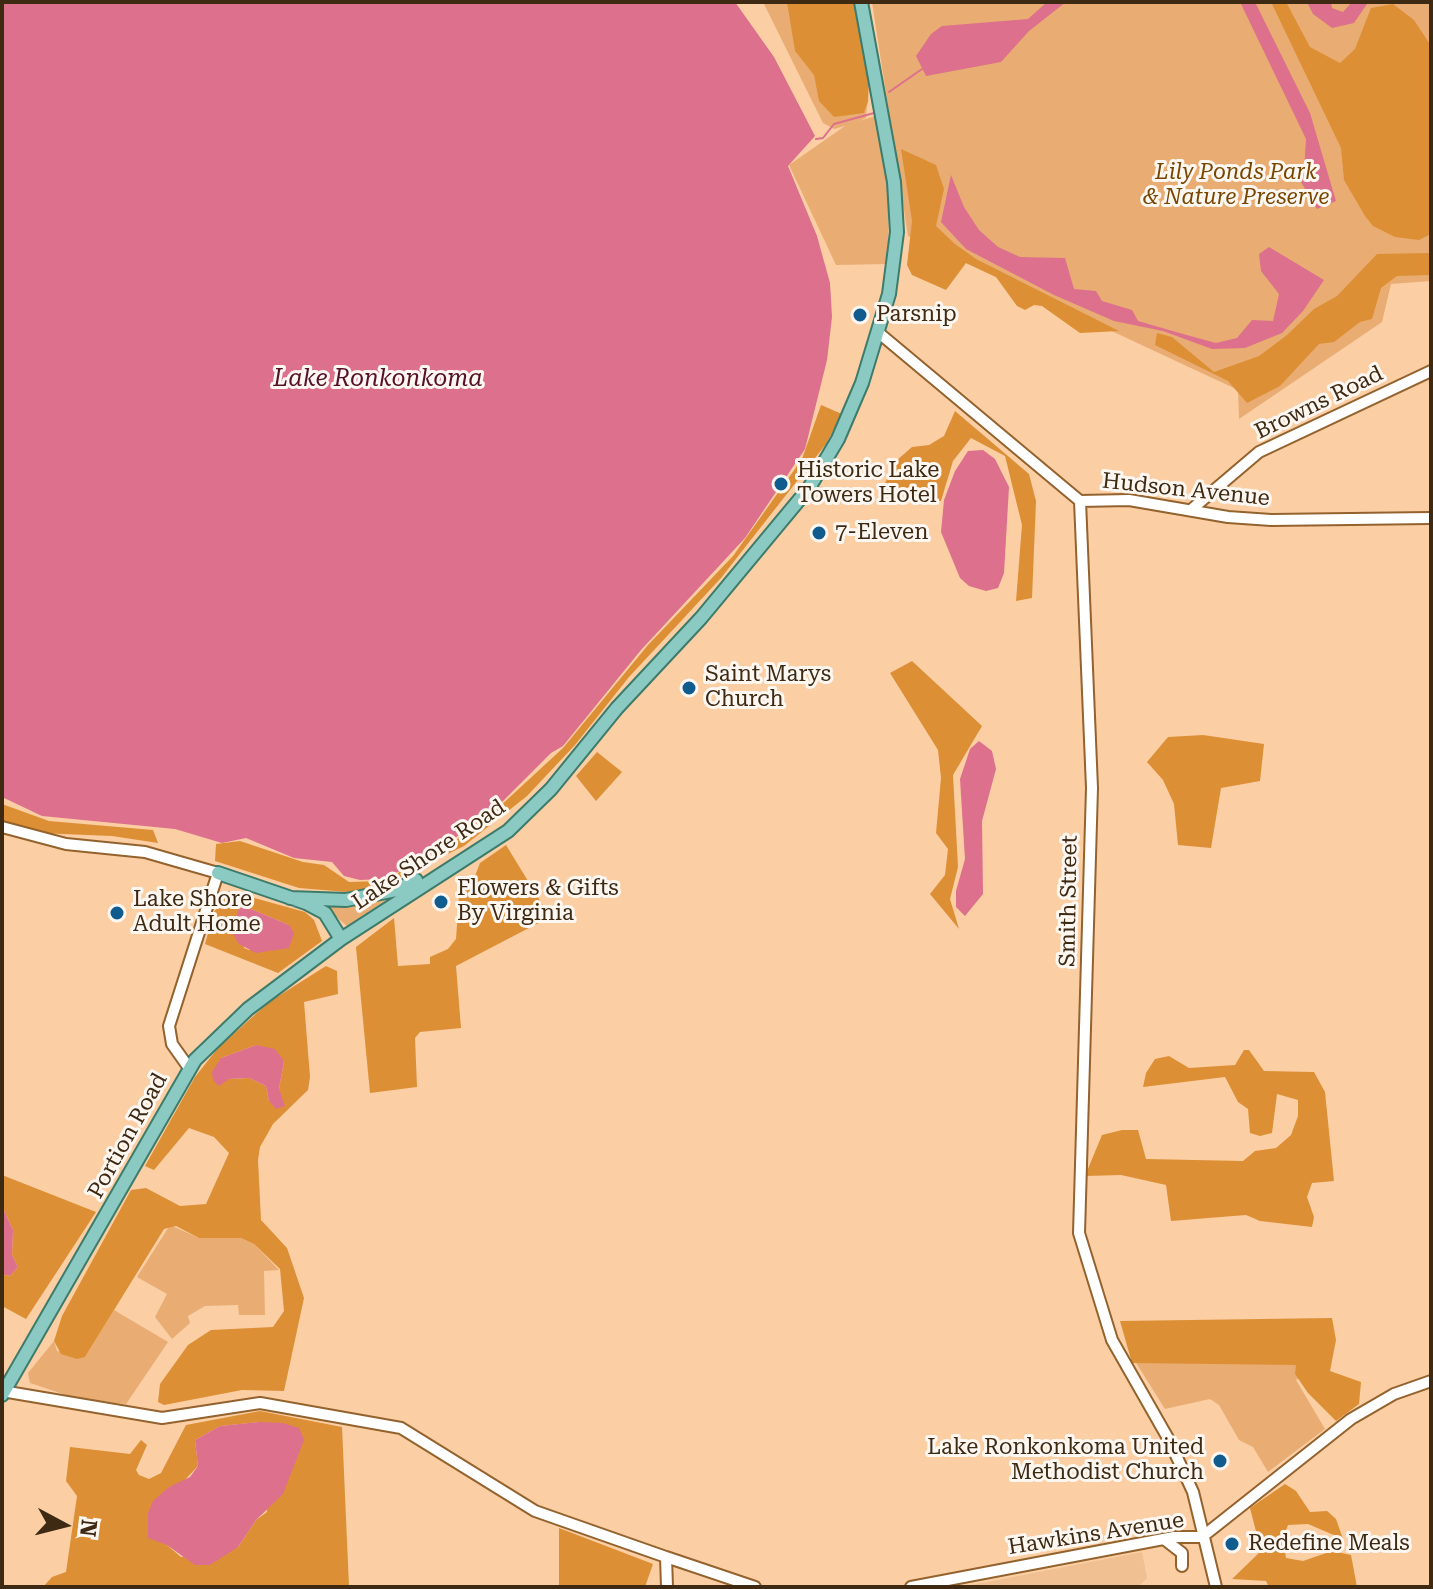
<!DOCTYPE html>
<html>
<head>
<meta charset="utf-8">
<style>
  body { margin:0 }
  #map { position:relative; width:1433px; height:1589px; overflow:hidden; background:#fbcea4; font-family:"Roboto Serif",serif }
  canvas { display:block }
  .frame { position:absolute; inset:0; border:4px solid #3e2913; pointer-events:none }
  .north { position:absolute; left:24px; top:1485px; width:80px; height:80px; -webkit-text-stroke:6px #fdf7f2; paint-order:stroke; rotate:97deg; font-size:22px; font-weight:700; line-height:32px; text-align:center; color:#3e2913 }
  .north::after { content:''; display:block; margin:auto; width:28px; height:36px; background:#3e2913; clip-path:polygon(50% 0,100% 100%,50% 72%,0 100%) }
</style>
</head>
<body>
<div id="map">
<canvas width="1433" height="1589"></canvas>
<div class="frame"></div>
<div class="north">N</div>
</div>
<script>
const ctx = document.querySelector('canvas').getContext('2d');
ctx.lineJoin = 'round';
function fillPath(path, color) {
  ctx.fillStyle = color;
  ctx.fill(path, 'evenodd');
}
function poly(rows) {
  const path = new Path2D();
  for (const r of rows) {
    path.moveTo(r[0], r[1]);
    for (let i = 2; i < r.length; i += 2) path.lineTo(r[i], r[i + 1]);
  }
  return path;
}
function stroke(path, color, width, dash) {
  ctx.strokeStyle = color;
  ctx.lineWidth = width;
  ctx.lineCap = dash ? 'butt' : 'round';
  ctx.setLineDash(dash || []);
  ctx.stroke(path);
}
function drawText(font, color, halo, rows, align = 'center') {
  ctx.font = font + ' "Roboto Serif",serif';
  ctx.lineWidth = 6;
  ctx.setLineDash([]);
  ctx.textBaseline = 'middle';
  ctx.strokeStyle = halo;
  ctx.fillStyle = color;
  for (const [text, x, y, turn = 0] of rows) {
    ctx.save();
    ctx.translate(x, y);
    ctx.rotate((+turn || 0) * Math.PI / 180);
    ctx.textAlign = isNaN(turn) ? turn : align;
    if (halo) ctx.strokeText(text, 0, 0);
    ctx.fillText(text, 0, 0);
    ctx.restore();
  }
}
fillPath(poly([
  [1142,1552,1147,1578,1138,1587,961,1587]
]), '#f0c092');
fillPath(poly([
  [763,2,797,2,864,113,867,105,866,118,859,121,879,115,889,186,888,264,836,265,789,165,845,126,834,129,823,123],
  [872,2,1431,2,1431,281,1391,284,1382,322,1239,419,1238,390,908,236],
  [401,890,347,926,321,904],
  [170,1225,199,1238,241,1238,254,1244,279,1270,264,1271,265,1315,239,1315,238,1305,205,1306,188,1316,190,1323,172,1339,155,1317,167,1294,137,1277],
  [114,1310,168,1342,126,1404,81,1400,30,1383,28,1373,54,1341,57,1351,85,1357],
  [1311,1353,1316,1368,1296,1380,1325,1429,1268,1472,1253,1447,1239,1440,1219,1405,1210,1399,1165,1409,1133,1358]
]), '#e9ad73');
fillPath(poly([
  [787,2,856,2,869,76,868,102,864,113,834,117,819,101,814,75,795,51],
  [1271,2,1286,2,1310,47,1340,63,1355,49,1371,8,1393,4,1414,20,1431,46,1431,234,1419,240,1395,237,1373,226,1365,216,1344,180,1341,148],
  [901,149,936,165,944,189,936,226,955,244,976,259,1119,331,1080,333,1042,306,1034,305,1025,310,1017,306,996,277,966,263,946,290,912,275,907,265,912,221],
  [1431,253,1431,275,1397,276,1381,288,1372,319,1360,322,1334,342,1319,344,1280,386,1247,403,1228,381,1155,345,1157,333,1172,337,1214,372,1259,356,1287,335,1314,309,1337,296,1377,254],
  [821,405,842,414,826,444,721,578,629,677,575,745,527,796,464,846,382,886,347,892,299,888,215,861,216,844,240,841,303,862,324,865,349,882,380,881,430,858,484,821,563,748,648,645,733,556,802,459],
  [955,411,1029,474,1036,501,1032,598,1016,601,1022,525,1005,456,971,438,953,461,941,501,929,500,911,489,885,496,884,485,896,461,912,447,929,445,944,436],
  [912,661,982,726,953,775,958,867,950,899,959,929,930,894,945,875,948,849,936,833,941,778,938,750,890,673],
  [1203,735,1264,744,1260,781,1221,788,1211,848,1178,845,1174,804,1163,780,1147,762,1168,737],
  [597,752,622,772,596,801,576,776],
  [2,804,49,821,153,830,158,843,112,836,38,833,2,822],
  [506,845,550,917,456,966,461,1028,420,1032,415,1038,417,1087,370,1093,356,947,394,918,398,966,430,964,430,957,448,949,456,939,459,897,473,881,480,863],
  [229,891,305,912,314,920,322,941,278,973,205,944,214,912],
  [244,906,289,925,249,950,244,948,239,908],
  [326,966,337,971,338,994,304,1002,310,1077,308,1090,273,1124,260,1147,258,1160,261,1220,287,1248,304,1298,284,1391,242,1390,164,1405,158,1402,160,1384,188,1345,211,1330,273,1327,284,1311,280,1269,254,1244,241,1238,199,1238,176,1226,164,1229,85,1357,77,1359,61,1354,54,1341,62,1316,131,1190,146,1188,180,1206,206,1204,229,1153,214,1137,189,1128,154,1170,145,1166,195,1077,218,1048,269,1002],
  [256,1045,284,1061,279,1089,269,1101,266,1086,249,1078,229,1079,221,1058],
  [1244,1050,1249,1050,1264,1071,1314,1072,1325,1092,1334,1181,1312,1183,1307,1197,1314,1217,1312,1227,1260,1221,1246,1215,1171,1221,1166,1185,1121,1175,1085,1176,1102,1135,1122,1130,1138,1130,1146,1159,1243,1161,1255,1151,1276,1148,1291,1135,1298,1116,1298,1100,1277,1094,1272,1133,1260,1136,1250,1133,1248,1109,1238,1102,1225,1077,1143,1087,1146,1073,1155,1059,1169,1056,1189,1068,1235,1065],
  [2,1175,96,1212,26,1319,2,1306,2,1274,10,1276,18,1267,12,1255,13,1230,2,1206],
  [1332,1318,1336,1340,1330,1371,1361,1382,1359,1404,1336,1421,1308,1393,1295,1374,1296,1365,1132,1363,1120,1321],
  [260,1411,342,1427,349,1587,43,1587,52,1577,66,1572,77,1496,66,1481,70,1447,130,1454,141,1440,147,1445,136,1470,139,1475,149,1479,161,1473,186,1425],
  [260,1422,267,1512,256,1520,238,1547,181,1557,167,1545,169,1487,181,1484,198,1466,195,1440,220,1426],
  [1285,1484,1296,1491,1310,1512,1327,1511,1336,1519,1343,1539,1308,1524,1288,1525,1283,1538,1286,1558,1303,1561,1332,1551,1351,1555,1357,1587,1269,1587,1266,1581,1232,1579,1261,1551,1250,1508],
  [559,1528,653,1564,645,1587,559,1587]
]), '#dd8f35');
fillPath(poly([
  [2,2,735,2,774,57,815,136,788,166,817,236,830,283,832,317,827,360,805,449,745,538,641,650,563,746,551,753,489,815,413,866,380,879,360,880,344,876,332,862,294,858,246,838,222,843,175,829,42,816,2,797],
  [1047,2,1066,2,1029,31,1001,62,926,76,916,56,931,34,942,26,1028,19],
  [1240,2,1255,2,1310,113,1336,201,1317,209,1298,177,1304,169,1306,139],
  [1307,2,1331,2,1332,8,1343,12,1352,2,1367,4,1354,23,1332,28,1313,14],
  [951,175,964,207,979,230,998,247,1020,257,1065,258,1074,289,1096,291,1102,301,1132,310,1138,321,1183,334,1216,343,1237,338,1252,320,1273,321,1279,294,1261,271,1259,254,1269,247,1324,280,1303,311,1282,333,1245,348,1212,349,1163,331,1114,321,1054,295,966,249,941,222],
  [983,450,995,459,1009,487,1004,573,998,588,986,591,969,586,960,578,941,532,944,500,955,471,968,451],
  [979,741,992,751,996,769,982,821,983,894,965,916,956,907,956,891,965,859,960,779,970,749],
  [244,906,289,925,294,933,289,948,256,953,239,944,231,931,239,908],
  [256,1045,275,1049,284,1061,279,1089,285,1106,276,1109,269,1101,266,1086,249,1078,229,1079,219,1086,213,1080,212,1072,221,1058],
  [2,1206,13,1230,12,1255,18,1267,10,1276,2,1274],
  [259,1422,283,1423,299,1428,304,1440,283,1494,256,1520,238,1547,210,1565,195,1565,167,1545,148,1538,148,1513,153,1501,169,1487,190,1477,198,1466,195,1440,220,1426]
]), '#dd708c');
stroke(poly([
  [889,92,922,69],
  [816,139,823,138,834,124,874,113]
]), '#dd708c', 2);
const minor = poly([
  [879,333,1080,501,1092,788,1079,1233,1112,1340,1169,1440,1193,1492,1216,1587],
  [1080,501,1129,500,1228,517,1271,520,1431,518],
  [1192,509,1259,452,1431,371],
  [2,827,66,844,145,852,218,873,169,1026,172,1044,189,1068],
  [2,1391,162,1418,260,1403,401,1428,535,1511,666,1557,667,1587],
  [1164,1539,1182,1553,1182,1566],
  [666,1557,755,1587],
  [911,1587,1174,1537,1202,1537,1351,1419,1394,1394,1431,1381]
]);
const major = poly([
  [218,873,306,903,325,913,341,939],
  [290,898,346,900,396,890,416,880],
  [2,1395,195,1060,248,1009,341,939,508,831,551,789,617,708,701,618,809,488,838,439,862,383,889,294,897,232,894,182,861,2]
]);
stroke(minor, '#93622d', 14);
stroke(major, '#3d7b6b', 16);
stroke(minor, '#fff', 10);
stroke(major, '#8acac3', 12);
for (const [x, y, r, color] of [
  [860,315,8,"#115c8f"],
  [781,484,8,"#115c8f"],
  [819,533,8,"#115c8f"],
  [689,688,8,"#115c8f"],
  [441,902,8,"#115c8f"],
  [117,913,8,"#115c8f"],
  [1220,1461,8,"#115c8f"],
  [1232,1544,8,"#115c8f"]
]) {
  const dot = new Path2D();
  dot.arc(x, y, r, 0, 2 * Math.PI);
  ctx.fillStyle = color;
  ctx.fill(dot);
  stroke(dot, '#fdf7f2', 3);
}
drawText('italic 22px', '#794600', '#fdf7f2', [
  ["Lily Ponds Park",1236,173],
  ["& Nature Preserve",1236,198]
]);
drawText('22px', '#3e2913', '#fdf7f2', [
  ["Parsnip",876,315],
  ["Historic Lake",797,471],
  ["Towers Hotel",797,496],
  ["7-Eleven",835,533],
  ["Saint Marys",705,675],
  ["Church",705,700],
  ["Flowers & Gifts",457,889],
  ["By Virginia",457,914],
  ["Lake Shore",133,900],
  ["Adult Home",133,925],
  ["Lake Ronkonkoma United",1204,1448,"right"],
  ["Methodist Church",1204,1473,"right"],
  ["Redefine Meals",1248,1544]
], 'left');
drawText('22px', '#3e2913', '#fdf7f2', [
  ["Browns Road",1319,403,-26],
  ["Hudson Avenue",1186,490,6],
  ["Lake Shore Road",429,855,-34],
  ["Smith Street",1069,901,-89],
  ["Portion Road",128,1136,-61],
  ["Hawkins Avenue",1096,1534,-9]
]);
drawText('italic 24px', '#561128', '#fdf7f2', [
  ["Lake Ronkonkoma",378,379]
]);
</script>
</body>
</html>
